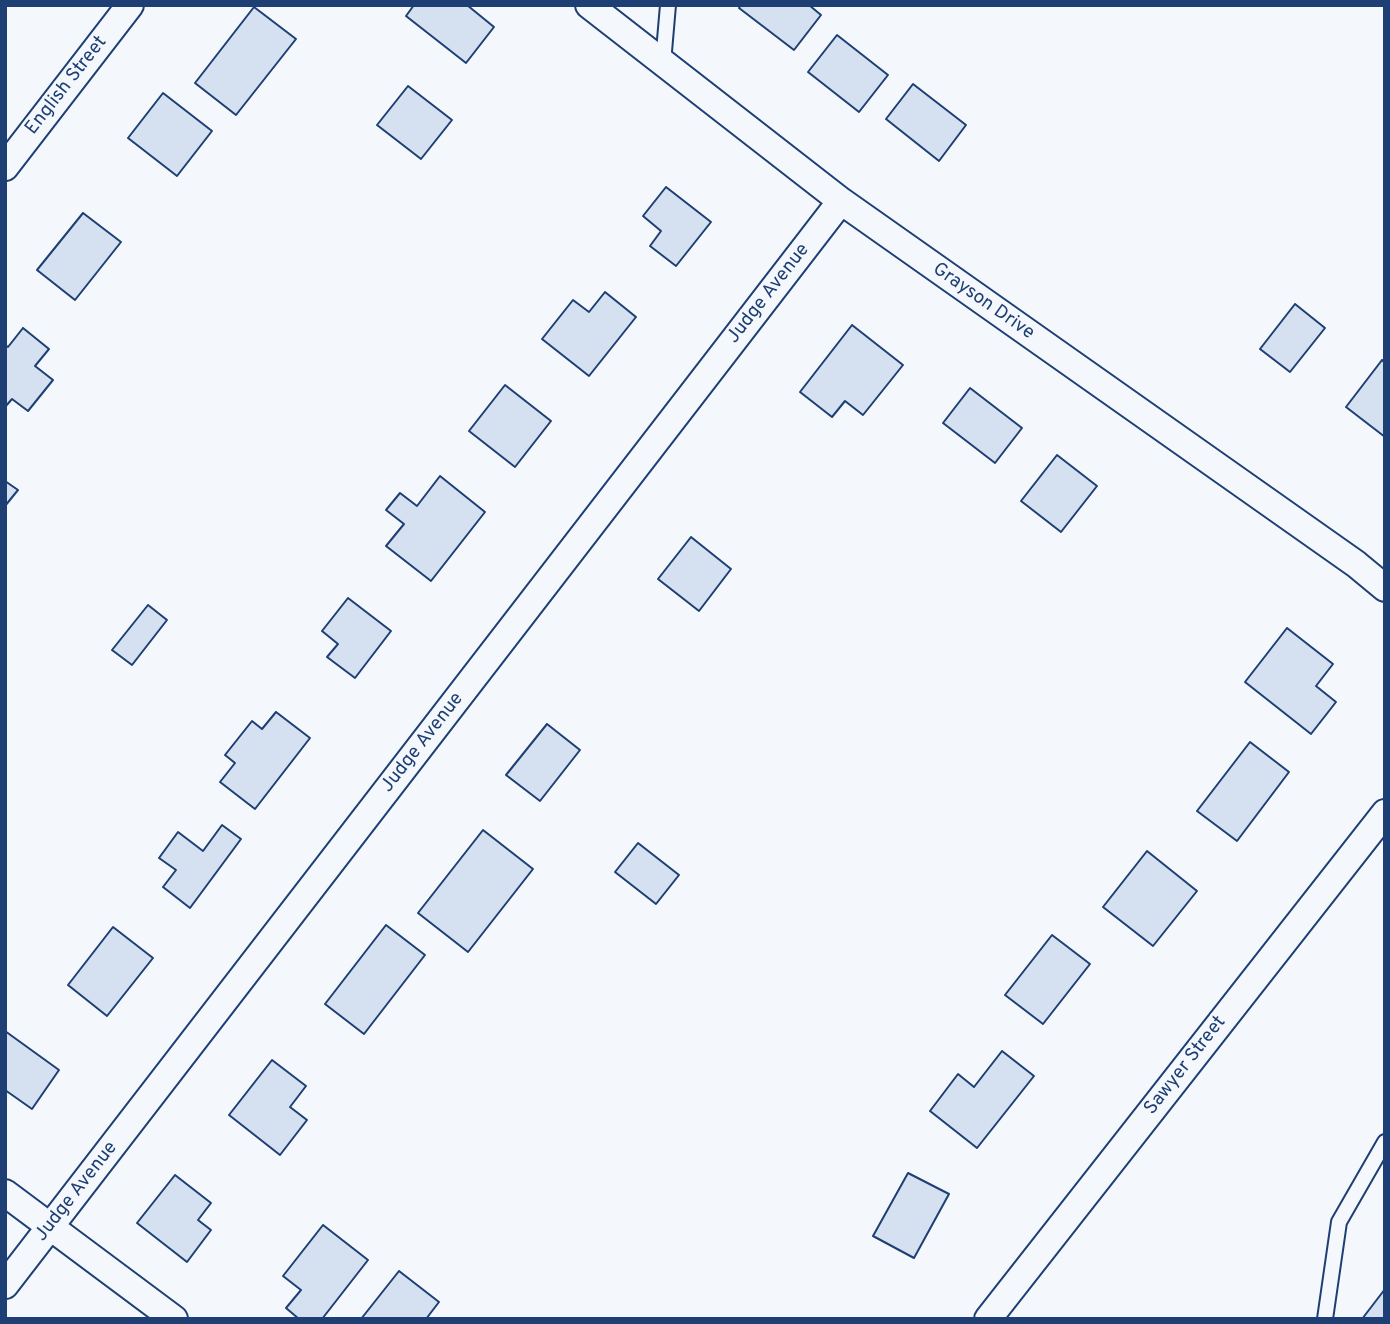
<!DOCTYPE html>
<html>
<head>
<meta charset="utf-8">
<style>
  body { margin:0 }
  #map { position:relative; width:1390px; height:1324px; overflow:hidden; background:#f4f7fb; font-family:Overpass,sans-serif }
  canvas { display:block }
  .frame { position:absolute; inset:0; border:7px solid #1d3f73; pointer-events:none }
</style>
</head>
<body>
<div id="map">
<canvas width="1390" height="1324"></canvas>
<div class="frame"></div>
</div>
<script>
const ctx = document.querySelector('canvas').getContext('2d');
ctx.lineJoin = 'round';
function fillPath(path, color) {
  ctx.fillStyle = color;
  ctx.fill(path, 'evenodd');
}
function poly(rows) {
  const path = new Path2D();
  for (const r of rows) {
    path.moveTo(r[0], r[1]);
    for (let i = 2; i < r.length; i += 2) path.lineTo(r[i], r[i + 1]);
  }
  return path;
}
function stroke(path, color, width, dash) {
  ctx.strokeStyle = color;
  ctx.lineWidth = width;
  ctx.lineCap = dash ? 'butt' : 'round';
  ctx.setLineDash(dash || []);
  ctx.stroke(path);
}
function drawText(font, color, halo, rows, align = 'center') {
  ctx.font = font + ' Overpass,sans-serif';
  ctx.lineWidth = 5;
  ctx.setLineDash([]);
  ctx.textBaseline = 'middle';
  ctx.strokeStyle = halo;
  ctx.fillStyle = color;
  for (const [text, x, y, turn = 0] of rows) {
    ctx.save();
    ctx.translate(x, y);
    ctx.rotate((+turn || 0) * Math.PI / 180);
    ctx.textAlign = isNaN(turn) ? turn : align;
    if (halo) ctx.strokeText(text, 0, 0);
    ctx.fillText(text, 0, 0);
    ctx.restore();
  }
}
const building = poly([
  [414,5,467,5,494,27,466,63,406,16,414,5],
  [741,5,809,5,821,15,794,50,739,8,741,5],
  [254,7,296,39,236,115,195,83,254,7],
  [837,35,888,75,859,112,808,72,837,35],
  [913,84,966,125,939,161,886,119,913,84],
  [408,86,452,120,421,159,377,125,408,86],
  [163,93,212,131,177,176,128,138,163,93],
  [666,187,711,222,676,266,650,246,661,231,643,216,666,187],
  [83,213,121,242,75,300,37,270,83,213],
  [605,292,636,317,589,376,542,339,573,300,589,312,605,292],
  [1295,304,1325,328,1290,372,1260,349,1295,304],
  [852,325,903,365,863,415,845,401,832,417,800,392,852,325],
  [23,328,49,349,35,366,53,380,28,411,12,399,5,407,5,345,8,347,23,328],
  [1382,360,1385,363,1385,437,1346,407,1382,360],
  [505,385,551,421,515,467,469,431,505,385],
  [970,388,1022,428,995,463,943,423,970,388],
  [1057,455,1097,486,1061,532,1021,501,1057,455],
  [440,476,485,512,431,581,386,546,404,524,386,510,400,493,417,506,440,476],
  [5,481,18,490,5,506,5,481],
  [691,537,731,569,699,611,658,579,691,537],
  [348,598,391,631,355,678,327,657,338,644,322,631,348,598],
  [148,605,167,620,132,665,112,650,148,605],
  [1287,628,1333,664,1316,686,1336,702,1311,734,1245,682,1287,628],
  [276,712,310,738,255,809,220,782,235,763,225,755,252,721,262,729,276,712],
  [547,724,580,750,540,801,506,775,547,724],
  [1250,742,1289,772,1237,841,1197,811,1250,742],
  [222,825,241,839,190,908,163,887,176,870,159,858,178,832,203,851,222,825],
  [483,830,533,869,468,952,418,913,483,830],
  [638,843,679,875,656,904,615,872,638,843],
  [1147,851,1197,891,1153,946,1103,907,1147,851],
  [386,925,425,955,364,1034,325,1004,386,925],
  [113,927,153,958,107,1016,68,985,113,927],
  [1052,935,1090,964,1043,1024,1005,995,1052,935],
  [5,1031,59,1070,32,1109,5,1090,5,1031],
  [1002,1051,1034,1076,977,1148,930,1111,958,1074,974,1087,1002,1051],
  [272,1060,306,1086,290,1107,307,1120,280,1155,229,1115,272,1060],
  [908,1173,949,1194,914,1258,873,1236,908,1173],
  [175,1175,211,1203,198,1220,211,1230,187,1262,137,1223,175,1175],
  [323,1225,368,1260,322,1319,299,1319,286,1308,301,1290,283,1276,323,1225],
  [399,1271,439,1302,426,1319,361,1319,399,1271],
  [1385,1289,1385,1319,1362,1319,1385,1289]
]);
fillPath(building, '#d5e0f0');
stroke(building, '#1d3f73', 2);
const service = poly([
  [663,63,668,5],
  [1325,1319,1339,1222,1385,1142]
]);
const minor = poly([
  [589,5,841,201,1356,564,1385,588],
  [5,167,130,5],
  [5,1193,174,1319],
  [5,1285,841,201],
  [988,1319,1385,813]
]);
stroke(service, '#1d3f73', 18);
stroke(minor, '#1d3f73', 30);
stroke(service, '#f4f7fb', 14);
stroke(minor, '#f4f7fb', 26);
drawText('19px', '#1d3f73', '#f4f7fb', [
  ["English Street",67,86,-52],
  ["Judge Avenue",769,294,-52],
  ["Grayson Drive",983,302,35],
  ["Judge Avenue",423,743,-52],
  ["Sawyer Street",1186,1066,-52],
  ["Judge Avenue",77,1192,-52]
]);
</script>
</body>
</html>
